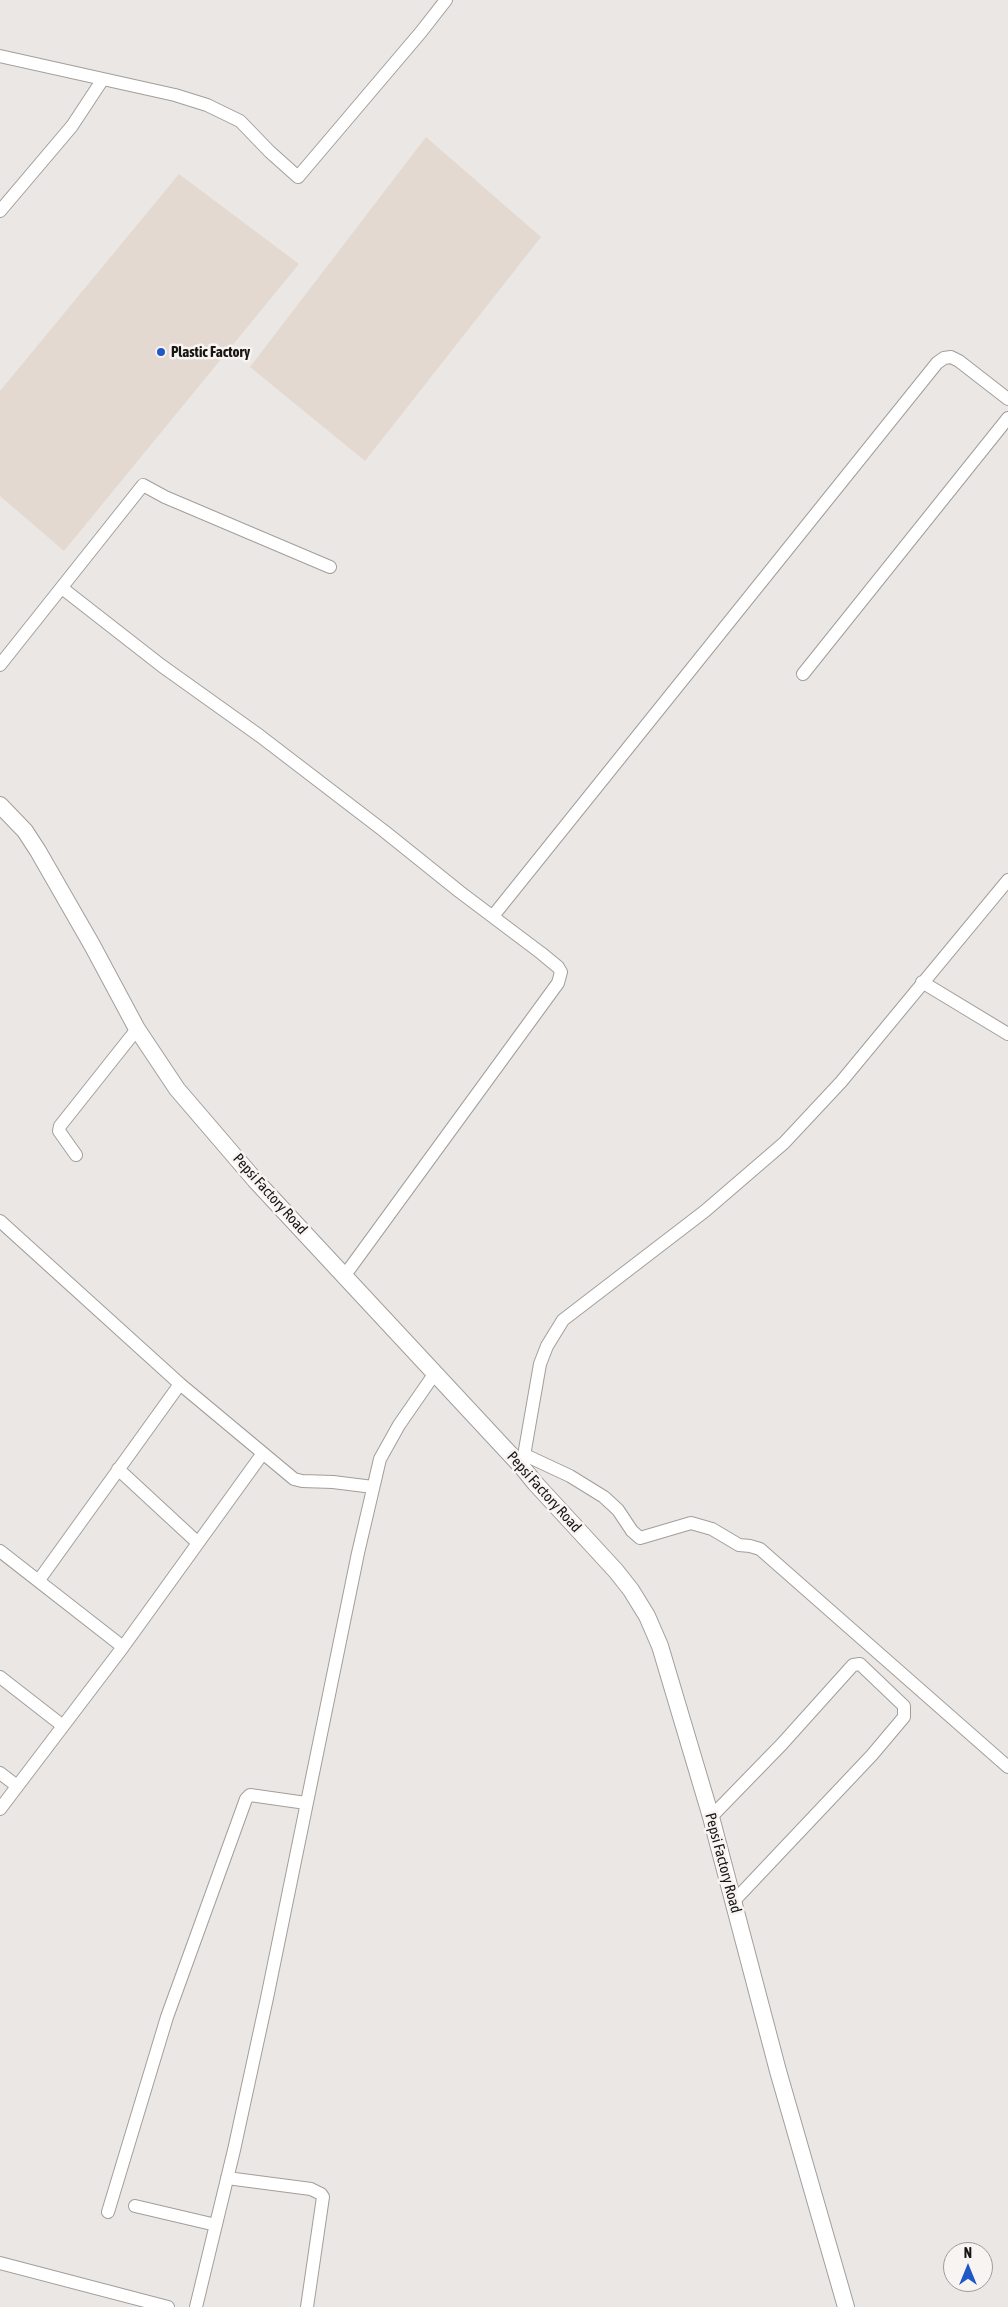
<!DOCTYPE html>
<html>
<head>
<meta charset="utf-8">
<style>
  body { margin:0 }
  #map { position:relative; width:1008px; height:2307px; overflow:hidden; background:#ebe7e4; font-family:"Asap Condensed",sans-serif }
  canvas { display:block }
  .north { position:absolute; left:943px; top:2242px; width:50px; height:50px; box-sizing:border-box; background:#f8f4f1; border:1px solid #9e9b99; border-radius:50%; rotate:0deg; font-size:14px; font-weight:700; line-height:20px; text-align:center; color:#171615 }
  .north::after { content:''; display:block; margin:auto; width:18px; height:22px; background:#2158c5; clip-path:polygon(50% 0,100% 100%,50% 72%,0 100%) }
</style>
</head>
<body>
<div id="map">
<canvas width="1008" height="2307"></canvas>
<div class="north">N</div>
</div>
<script>
const ctx = document.querySelector('canvas').getContext('2d');
ctx.lineJoin = 'round';
function fillPath(path, color) {
  ctx.fillStyle = color;
  ctx.fill(path, 'evenodd');
}
function poly(rows) {
  const path = new Path2D();
  for (const r of rows) {
    path.moveTo(r[0], r[1]);
    for (let i = 2; i < r.length; i += 2) path.lineTo(r[i], r[i + 1]);
  }
  return path;
}
function stroke(path, color, width, dash) {
  ctx.strokeStyle = color;
  ctx.lineWidth = width;
  ctx.lineCap = dash ? 'butt' : 'round';
  ctx.setLineDash(dash || []);
  ctx.stroke(path);
}
function drawText(font, color, halo, rows, align = 'center') {
  ctx.font = font + ' "Asap Condensed",sans-serif';
  ctx.lineWidth = 5;
  ctx.setLineDash([]);
  ctx.textBaseline = 'middle';
  ctx.strokeStyle = halo;
  ctx.fillStyle = color;
  for (const [text, x, y, turn = 0] of rows) {
    ctx.save();
    ctx.translate(x, y);
    ctx.rotate((+turn || 0) * Math.PI / 180);
    ctx.textAlign = isNaN(turn) ? turn : align;
    if (halo) ctx.strokeText(text, 0, 0);
    ctx.fillText(text, 0, 0);
    ctx.restore();
  }
}
fillPath(poly([
  [426,137,541,237,365,461,250,367],
  [179,174,299,264,64,551,0,496,0,391]
]), '#e4d9d1');
const minor = poly([
  [0,56,175,95,207,105,240,121,270,152,298,177,421,32,446,0],
  [0,211,72,126,103,79],
  [62,588,162,666,260,736,384,831,460,892,541,953,558,967,561,972,558,983,345,1275],
  [0,665,143,485,165,497,330,567],
  [803,674,1008,418],
  [493,916,937,363,944,358,951,357,959,361,1008,399],
  [922,982,1008,1034],
  [76,1155,59,1131,60,1126,137,1029],
  [0,1221,180,1384,294,1479,302,1481,333,1482,373,1487],
  [525,1455,570,1476,604,1497,618,1510,632,1531,640,1538,691,1523,712,1529,739,1545,750,1546,760,1549,1008,1767],
  [522,1467,540,1364,547,1346,563,1320,705,1211,784,1143,841,1082,1008,880],
  [118,1469,198,1543],
  [0,1551,123,1647],
  [39,1580,180,1384],
  [0,1677,63,1726],
  [0,1773,17,1786],
  [0,1809,123,1647,263,1453],
  [711,1817,782,1744,853,1665,860,1664,904,1706,904,1717,872,1755,733,1902],
  [227,2178,311,2189,321,2194,323,2197,307,2307],
  [135,2206,216,2225],
  [108,2212,167,2017,246,1799,250,1795,306,1803],
  [0,2263,168,2307],
  [196,2307,234,2150,267,1998,358,1553,380,1459,399,1425,435,1373]
]);
const major = poly([
  [0,805,25,831,38,851,92,945,137,1029,177,1089,255,1180,522,1467,535,1483,616,1571,631,1590,647,1616,660,1646,711,1817,778,2071,846,2307]
]);
stroke(minor, '#a29e9c', 14);
stroke(major, '#a29e9c', 18);
stroke(minor, '#fff', 12);
stroke(major, '#fff', 16);
for (const [x, y, r, color] of [
  [161,352,5,"#2158c5"]
]) {
  const dot = new Path2D();
  dot.arc(x, y, r, 0, 2 * Math.PI);
  ctx.fillStyle = color;
  ctx.fill(dot);
  stroke(dot, '#f8f4f1', 2);
}
drawText('bold 15px', '#171615', '#f8f4f1', [
  ["Plastic Factory",171,352]
], 'left');
drawText('15px', '#171615', '#f8f4f1', [
  ["Pepsi Factory Road",270,1194,48],
  ["Pepsi Factory Road",544,1492,48],
  ["Pepsi Factory Road",723,1863,75]
]);
</script>
</body>
</html>
